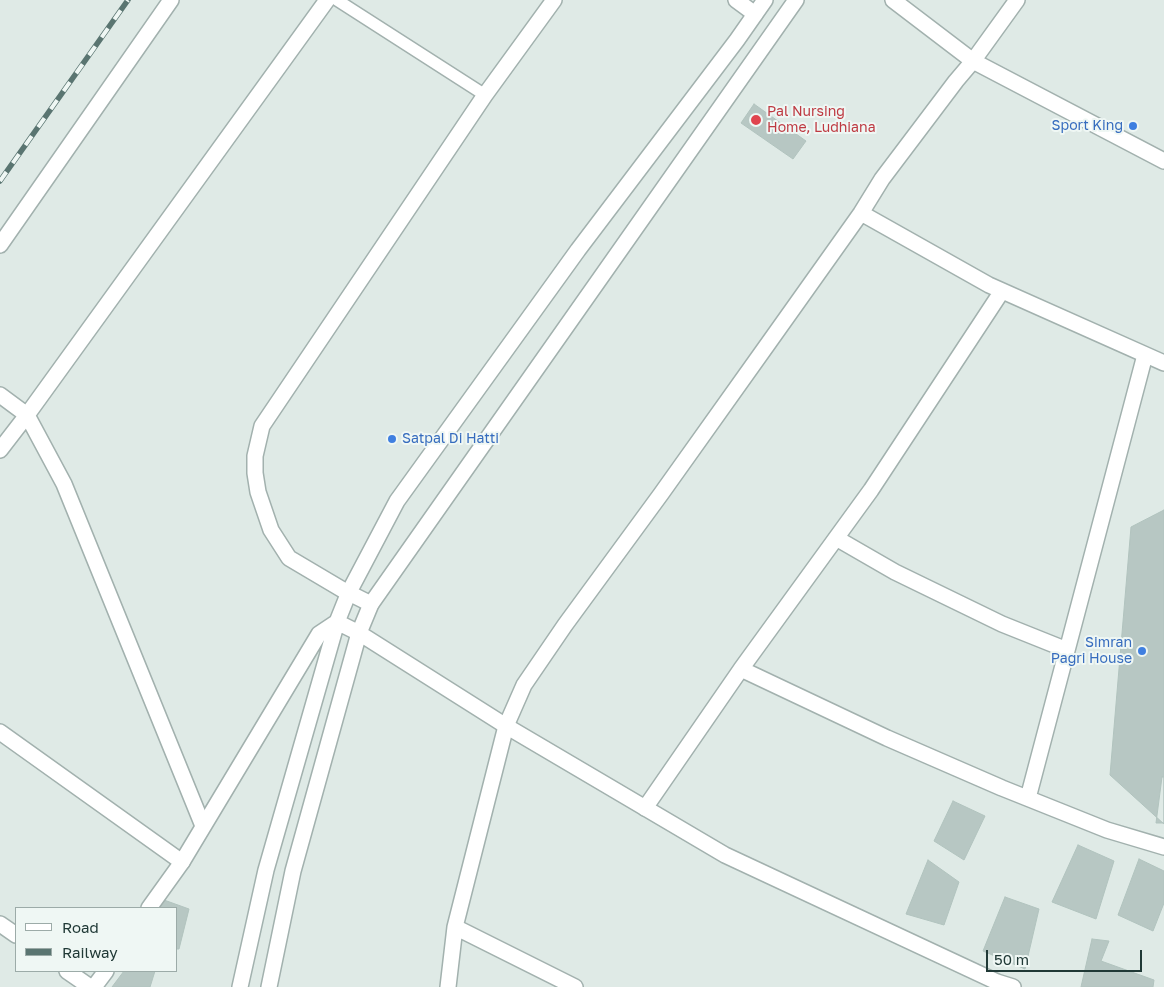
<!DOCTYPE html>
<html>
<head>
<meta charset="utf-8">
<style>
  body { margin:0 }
  #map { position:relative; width:1164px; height:987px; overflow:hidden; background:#dfeae6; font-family:"Golos Text",sans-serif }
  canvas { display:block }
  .legend { position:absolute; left:15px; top:907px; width:162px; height:65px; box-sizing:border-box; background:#eff7f4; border:1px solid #9caba8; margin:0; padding:6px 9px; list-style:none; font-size:15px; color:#203936 }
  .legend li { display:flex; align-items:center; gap:10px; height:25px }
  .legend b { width:25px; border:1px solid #9caba8 }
  .scale { position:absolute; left:986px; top:950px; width:156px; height:22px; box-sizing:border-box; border:2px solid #203936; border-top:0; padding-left:6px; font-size:15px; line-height:18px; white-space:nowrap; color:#203936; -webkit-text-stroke:4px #eff7f4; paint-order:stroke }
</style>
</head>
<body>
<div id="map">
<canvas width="1164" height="987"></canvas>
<ul class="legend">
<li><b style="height:6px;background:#fff"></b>Road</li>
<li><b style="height:6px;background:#5a7571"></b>Railway</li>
</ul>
<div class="scale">50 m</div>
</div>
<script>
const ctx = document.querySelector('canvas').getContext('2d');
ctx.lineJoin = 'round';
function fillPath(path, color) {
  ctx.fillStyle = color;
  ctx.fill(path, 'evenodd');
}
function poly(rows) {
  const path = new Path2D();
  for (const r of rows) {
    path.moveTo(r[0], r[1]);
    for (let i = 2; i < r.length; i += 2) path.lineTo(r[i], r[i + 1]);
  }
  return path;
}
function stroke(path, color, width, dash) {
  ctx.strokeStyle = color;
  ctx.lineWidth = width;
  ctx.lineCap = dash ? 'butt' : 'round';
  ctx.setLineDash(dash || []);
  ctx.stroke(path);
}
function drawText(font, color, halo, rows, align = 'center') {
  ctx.font = font + ' "Golos Text",sans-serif';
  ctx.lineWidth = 4;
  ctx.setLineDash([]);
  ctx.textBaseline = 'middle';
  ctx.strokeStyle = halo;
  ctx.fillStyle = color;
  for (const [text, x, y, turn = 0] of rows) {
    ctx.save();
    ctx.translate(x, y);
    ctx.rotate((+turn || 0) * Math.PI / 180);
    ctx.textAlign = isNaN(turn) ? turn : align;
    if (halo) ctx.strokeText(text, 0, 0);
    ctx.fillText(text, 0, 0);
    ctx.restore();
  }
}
const building = poly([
  [754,104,806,141,793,159,741,123,754,104],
  [1164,510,1164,824,1110,775,1131,527,1164,510],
  [1162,777,1164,777,1164,823,1156,823,1162,777],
  [953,801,985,816,964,860,934,841,953,801],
  [1078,845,1114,861,1096,919,1052,902,1078,845],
  [1139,859,1164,871,1164,903,1153,931,1118,915,1139,859],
  [928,860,959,882,944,925,906,914,928,860],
  [1005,897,1039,909,1025,969,983,951,1005,897],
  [164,900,189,909,179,949,176,949,176,908,159,908,164,900],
  [1092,939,1109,941,1101,961,1154,980,1153,987,1081,987,1092,939],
  [124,971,155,971,150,987,112,987,124,971]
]);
fillPath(building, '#b7c7c3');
stroke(building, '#b1c3be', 1);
const service = poly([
  [337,0,485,95]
]);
const minor = poly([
  [736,0,755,14],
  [861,213,989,285,1164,363],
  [0,245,171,0],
  [0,395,27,415,64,484,203,826],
  [0,450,27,415,327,0],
  [836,538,895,572,1002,624,1067,650],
  [371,604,343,590,289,558,271,530,258,492,255,473,255,456,262,426,485,95,554,0],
  [741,669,871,490,1002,291],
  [0,732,182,862],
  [1028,798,1145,355],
  [645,808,741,669,887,738,1002,788,1107,830,1164,847],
  [0,924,16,935],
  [455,927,575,987],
  [67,971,90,987],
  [448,987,455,927,506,726,524,685,565,625,661,494,770,341,861,213,882,179,956,81,973,61,1017,0]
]);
const tertiary = poly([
  [893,0,973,61,1164,161],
  [149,908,182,862,319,634,337,622,359,633,506,726,725,855,997,982,1013,987],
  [94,987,106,971],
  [240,987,266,870,337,622,349,592,397,501,578,250,737,40,765,0],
  [269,987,293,871,359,633,371,604,796,0]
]);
stroke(service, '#a2b1ae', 14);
stroke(minor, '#a2b1ae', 18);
stroke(tertiary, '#a2b1ae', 18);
stroke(service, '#fff', 11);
stroke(minor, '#fff', 15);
stroke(tertiary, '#fff', 15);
const rail = poly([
  [0,181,128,0]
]);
stroke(rail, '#5a7571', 5.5);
stroke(rail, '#eff7f4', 4, [11]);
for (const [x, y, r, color] of [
  [756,120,6,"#e0444e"],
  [1133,126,5,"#3f7fe0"],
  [392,439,5,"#3f7fe0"],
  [1142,651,5,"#3f7fe0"]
]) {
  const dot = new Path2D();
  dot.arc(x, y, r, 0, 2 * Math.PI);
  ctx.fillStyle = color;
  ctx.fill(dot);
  stroke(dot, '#eff7f4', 2);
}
drawText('14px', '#be3a42', '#eff7f4', [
  ["Pal Nursing",767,112],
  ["Home, Ludhiana",767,128]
], 'left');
drawText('14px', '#366cbe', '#eff7f4', [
  ["Sport King",1123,126],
  ["Satpal Di Hatti",402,439,"left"],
  ["Simran",1132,643],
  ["Pagri House",1132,659]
], 'right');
</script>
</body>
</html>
